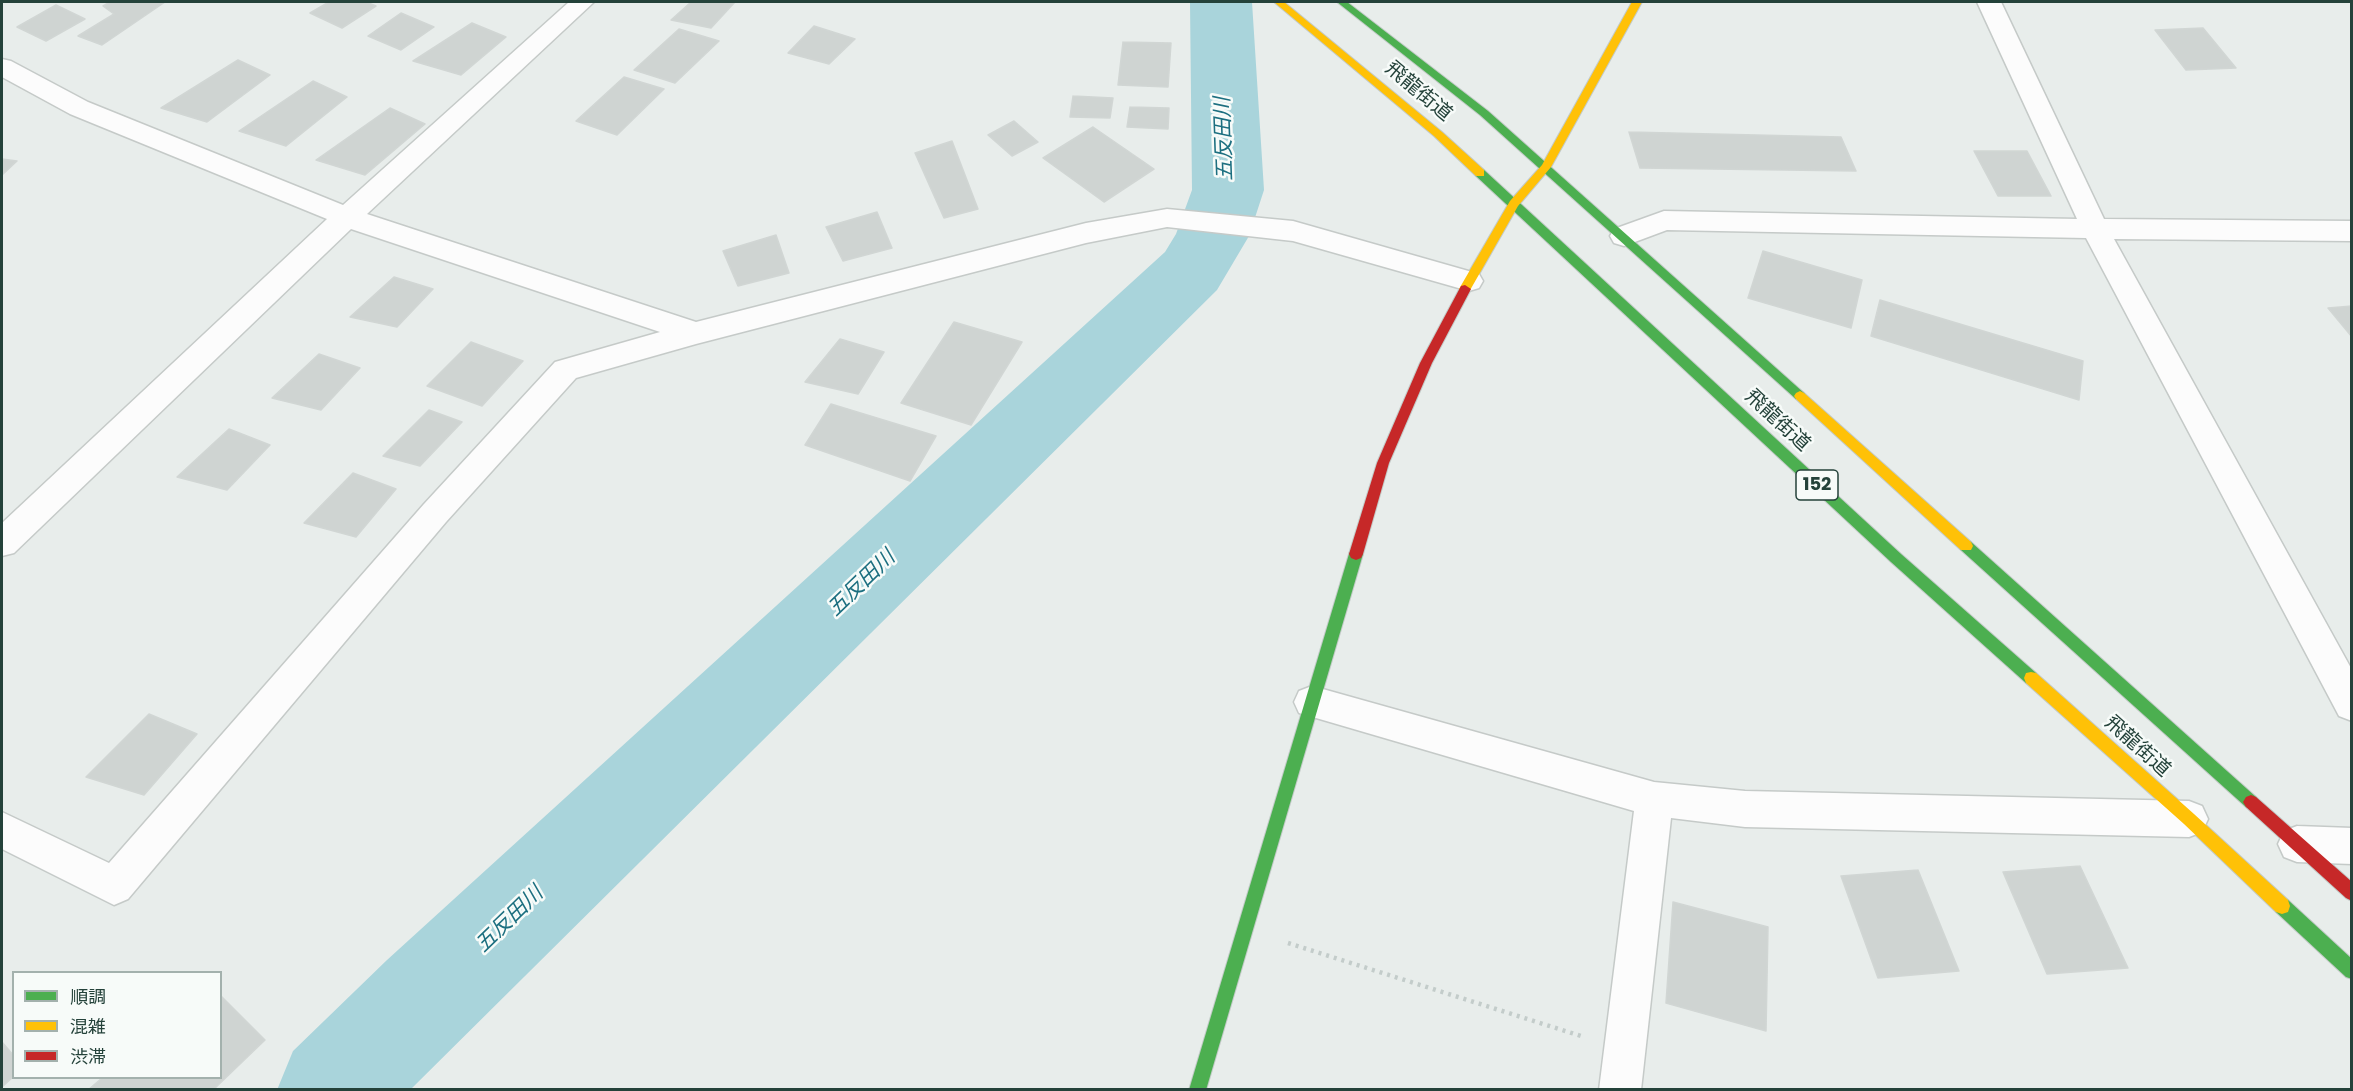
<!DOCTYPE html>
<html>
<head>
<meta charset="utf-8">
<style>
  body { margin:0 }
  #map { position:relative; width:2353px; height:1091px; overflow:hidden; background:#e8edeb; font-family:Poppins,"Noto Sans JP",sans-serif }
  canvas { display:block }
  .frame { position:absolute; inset:0; border:3px solid #24423a; pointer-events:none }
  .legend { position:absolute; left:12px; top:971px; width:210px; height:108px; box-sizing:border-box; background:#f7fbf9; border:2px solid #a3b1ad; margin:0; padding:8px 10px; list-style:none; font-size:18px; color:#24423a }
  .legend li { display:flex; align-items:center; gap:12px; height:30px }
  .legend b { width:30px; border:2px solid #a3b1ad }
</style>
</head>
<body>
<div id="map">
<canvas width="2353" height="1091"></canvas>
<div class="frame"></div>
<ul class="legend">
<li><b style="height:8px;background:#4caf50"></b>順調</li>
<li><b style="height:8px;background:#ffc107"></b>混雑</li>
<li><b style="height:8px;background:#c62828"></b>渋滞</li>
</ul>
</div>
<script>
const ctx = document.querySelector('canvas').getContext('2d');
ctx.lineJoin = 'round';
function poly(rows) {
  const path = new Path2D();
  for (const r of rows) {
    path.moveTo(r[0], r[1]);
    for (let i = 2; i < r.length; i += 2) path.lineTo(r[i], r[i + 1]);
  }
  return path;
}
function fillPath(path, color) {
  ctx.fillStyle = color;
  ctx.fill(path, 'evenodd');
}
function stroke(path, color, width, dash) {
  ctx.strokeStyle = color;
  ctx.lineWidth = width;
  ctx.lineCap = dash ? 'butt' : 'round';
  ctx.setLineDash(dash || []);
  ctx.stroke(path);
}
function drawText(font, color, halo, rows, align = 'center') {
  ctx.font = font + ' Poppins,"Noto Sans JP",sans-serif';
  ctx.lineWidth = 5;
  ctx.setLineDash([]);
  ctx.textBaseline = 'middle';
  ctx.strokeStyle = halo;
  ctx.fillStyle = color;
  for (const [text, x, y, turn = 0] of rows) {
    ctx.save();
    ctx.translate(x, y);
    ctx.rotate((+turn || 0) * Math.PI / 180);
    ctx.textAlign = isNaN(turn) ? turn : align;
    if (halo) ctx.strokeText(text, 0, 0);
    ctx.fillText(text, 0, 0);
    ctx.restore();
  }
}
fillPath(poly([
  [1190,2,1252,2,1264,190,1249,236,1217,290,410,1090,277,1090,293,1051,387,960,1165,252,1176,234,1192,190,1190,2]
]), '#a9d4db');
const building = poly([
  [110,2,165,2,102,45,78,36,114,14,103,6,110,2],
  [329,2,366,2,376,6,342,28,310,13,329,2],
  [691,2,735,2,711,28,671,20,691,2],
  [56,5,85,19,46,41,17,27,56,5],
  [401,13,434,27,401,50,368,36,401,13],
  [472,23,506,37,461,75,413,61,472,23],
  [814,26,855,39,829,64,788,53,814,26],
  [2203,28,2236,68,2186,70,2155,30,2203,28],
  [679,29,719,41,675,83,634,70,679,29],
  [1123,42,1171,43,1168,87,1118,85,1123,42],
  [238,60,270,75,207,122,161,108,238,60],
  [624,77,664,89,617,135,576,121,624,77],
  [313,81,347,97,286,146,239,131,313,81],
  [1073,96,1113,98,1110,118,1070,117,1073,96],
  [1130,107,1169,108,1168,129,1127,127,1130,107],
  [390,108,425,124,365,175,316,160,390,108],
  [1014,121,1038,142,1012,156,988,135,1014,121],
  [1093,127,1154,169,1104,202,1043,158,1093,127],
  [1629,132,1841,137,1856,171,1640,168,1629,132],
  [952,141,978,209,944,218,915,153,952,141],
  [1974,151,2027,151,2051,196,1998,196,1974,151],
  [2,159,17,161,2,175,2,159],
  [877,212,892,248,843,261,826,227,877,212],
  [776,235,789,273,738,286,723,251,776,235],
  [1763,251,1862,280,1851,328,1748,298,1763,251],
  [394,277,433,289,397,327,350,317,394,277],
  [1880,300,2083,361,2079,400,1871,336,1880,300],
  [2352,306,2352,337,2328,308,2352,306],
  [954,322,1022,342,971,425,901,403,954,322],
  [840,339,884,352,858,394,805,382,840,339],
  [471,342,523,361,482,406,427,386,471,342],
  [319,354,360,368,321,410,272,398,319,354],
  [831,404,936,436,910,481,805,445,831,404],
  [429,410,462,422,420,466,383,456,429,410],
  [229,429,270,445,227,490,177,477,229,429],
  [353,473,396,489,356,537,304,523,353,473],
  [149,714,197,734,144,795,86,777,149,714],
  [2080,866,2128,968,2047,974,2003,872,2080,866],
  [1918,870,1959,971,1878,978,1841,876,1918,870],
  [1673,902,1768,927,1766,1031,1666,1003,1673,902],
  [220,995,265,1040,213,1090,88,1090,102,1078,220,1078,220,995],
  [2,1042,14,1056,14,1076,2,1087,2,1042]
]);
fillPath(building, '#cfd4d2');
stroke(building, '#d1d6d4', 1.5);
const street = poly([
  [569,2,594,2,367,214,696,322,1086,223,1167,209,1293,221,1479,274,1483,281,1479,288,1469,291,1293,241,1167,227,1086,243,696,344,576,378,446,522,128,899,114,905,2,849,2,812,109,863,424,504,555,362,660,332,351,229,14,553,2,556,2,523,327,219,70,114,2,77,2,59,11,61,88,102,343,205,569,2],
  [1977,2,2001,2,2104,219,2352,221,2352,241,2114,239,2352,670,2352,721,2339,716,2086,238,1667,230,1624,246,1614,243,1610,236,1614,229,1664,211,2077,219,1977,2],
  [1312,686,1654,782,1745,791,2189,801,2202,806,2208,819,2202,832,2189,837,1745,827,1671,818,1641,1090,1599,1090,1634,811,1299,713,1294,702,1299,691,1312,686],
  [2297,826,2352,828,2352,864,2297,862,2284,857,2278,844,2284,831,2297,826]
]);
const fast = poly([
  [1337,2,1347,2,1488,111,1804,393,1806,396,1804,399,1796,399,1480,115,1337,2],
  [1480,169,1484,170,1901,554,2036,673,2038,678,2036,683,2031,684,2026,683,1891,562,1476,176,1475,173,1480,169],
  [1966,540,1971,542,2256,797,2259,802,2256,807,2251,809,2246,807,1961,550,1959,546,1961,542,1966,540],
  [1356,548,1361,550,1363,554,1206,1090,1189,1090,1349,554,1351,550,1356,548],
  [2282,898,2288,900,2352,959,2352,979,2346,977,2276,912,2274,906,2276,900,2282,898]
]);
const slow = poly([
  [1274,2,1284,2,1442,132,1484,170,1484,176,1476,176,1434,136,1274,2],
  [1632,2,1642,2,1551,167,1518,206,1469,292,1461,292,1459,289,1510,201,1542,165,1632,2],
  [1800,391,1804,393,1971,542,1973,546,1971,550,1961,550,1796,399,1794,396,1796,393,1800,391],
  [2031,672,2036,673,2194,814,2288,900,2290,906,2288,912,2282,914,2276,912,2184,824,2026,683,2024,678,2026,673,2031,672]
]);
const jam = poly([
  [1465,285,1471,289,1432,363,1389,463,1363,554,1361,558,1356,560,1351,558,1349,554,1377,463,1420,363,1461,286,1465,285],
  [2251,795,2256,797,2352,882,2352,901,2346,898,2246,807,2243,802,2246,797,2251,795]
]);
stroke(street, '#c5cac8', 3);
stroke(fast, '#c3cbc8', 2);
stroke(slow, '#c3cbc8', 2);
stroke(jam, '#c3cbc8', 2);
stroke(poly([
  [1288,943,1581,1036]
]), '#c3ccca', 4.5, [3, 5]);
fillPath(street, '#fcfcfc');
fillPath(fast, '#4caf50');
fillPath(slow, '#ffc107');
fillPath(jam, '#c62828');
for (const [x, y, w] of [
  [1817,485,42]
]) {
  const box = new Path2D();
  box.roundRect(x - w / 2, y - 15, w, 30, 4.5);
  ctx.fillStyle = '#f7fbf9';
  ctx.fill(box);
  stroke(box, '#24423a', 1.5);
}
drawText('bold 18px', '#24423a', null, [
  ["152",1817,485]
]);
drawText('20px', '#24423a', '#f7fbf9', [
  ["飛龍街道",1418,92,40],
  ["飛龍街道",1777,421,43],
  ["飛龍街道",2137,747,42]
]);
drawText('italic 21px', '#1c6f80', '#f7fbf9', [
  ["五反田川",1225,139,-92],
  ["五反田川",862,584,-44],
  ["五反田川",510,920,-44]
]);
</script>
</body>
</html>
